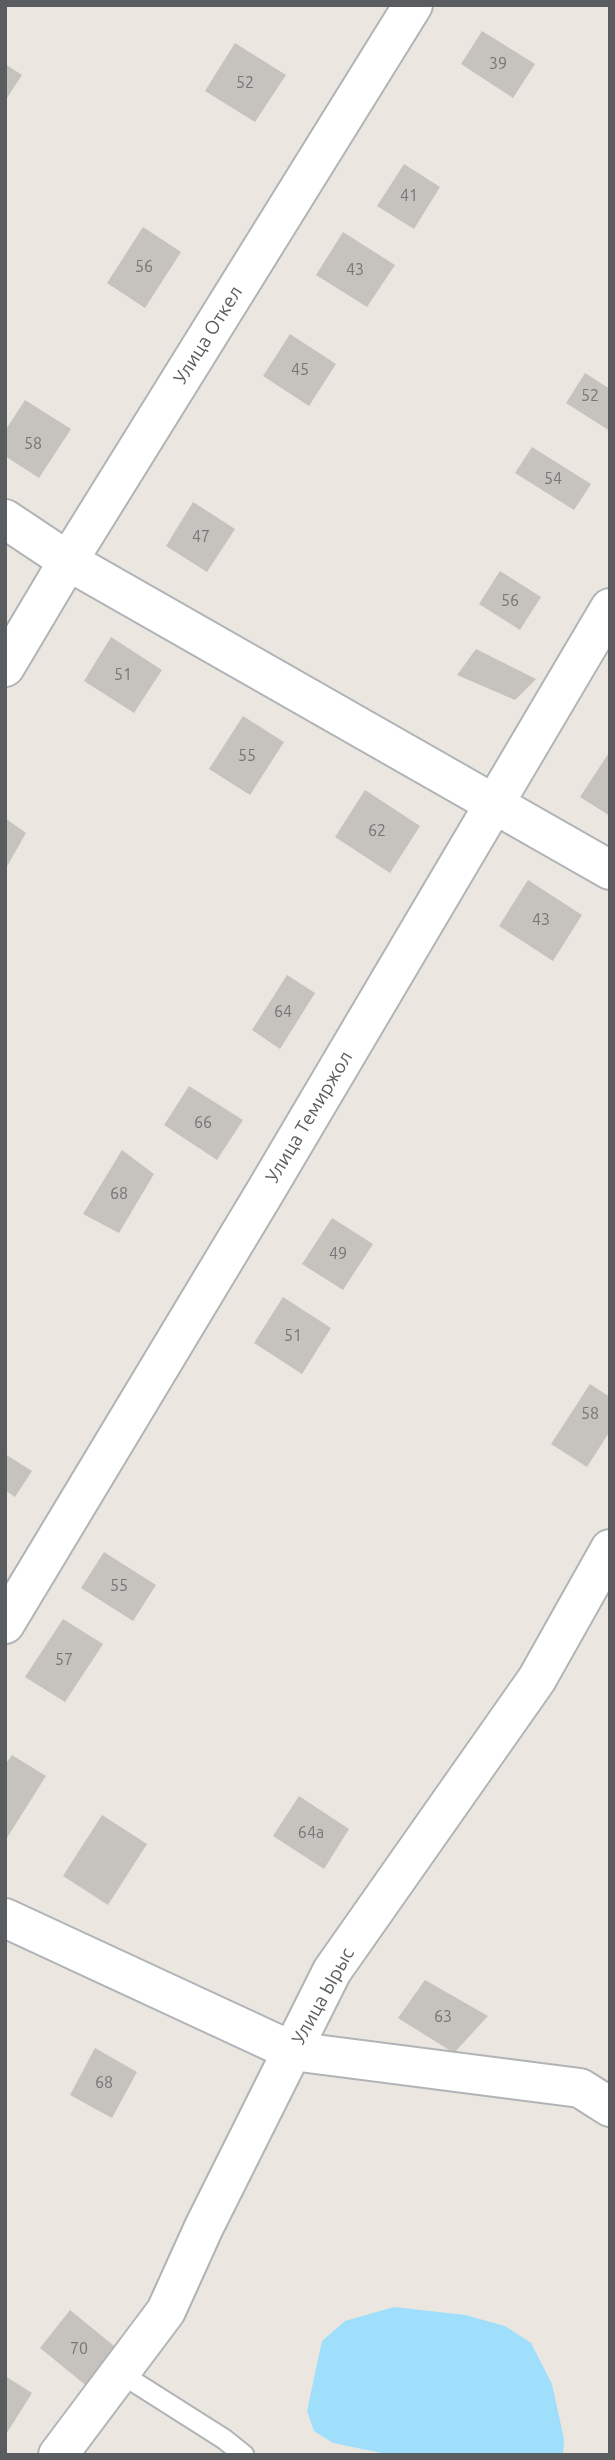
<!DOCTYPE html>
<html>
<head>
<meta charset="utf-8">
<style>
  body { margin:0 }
  #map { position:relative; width:615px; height:2460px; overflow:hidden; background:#ebe7e0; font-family:Ubuntu,sans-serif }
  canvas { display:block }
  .frame { position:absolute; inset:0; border:7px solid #595d60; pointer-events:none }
</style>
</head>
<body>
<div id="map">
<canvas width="615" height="2460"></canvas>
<div class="frame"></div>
</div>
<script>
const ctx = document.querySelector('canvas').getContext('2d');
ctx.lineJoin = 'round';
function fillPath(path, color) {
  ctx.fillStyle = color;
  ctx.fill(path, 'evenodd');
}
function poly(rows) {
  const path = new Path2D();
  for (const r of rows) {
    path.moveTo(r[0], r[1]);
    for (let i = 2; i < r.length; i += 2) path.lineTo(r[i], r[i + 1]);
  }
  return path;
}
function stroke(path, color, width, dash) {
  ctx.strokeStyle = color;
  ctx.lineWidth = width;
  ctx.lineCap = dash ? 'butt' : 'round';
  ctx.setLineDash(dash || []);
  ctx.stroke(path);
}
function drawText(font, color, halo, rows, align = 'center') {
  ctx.font = font + ' Ubuntu,sans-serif';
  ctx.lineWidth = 5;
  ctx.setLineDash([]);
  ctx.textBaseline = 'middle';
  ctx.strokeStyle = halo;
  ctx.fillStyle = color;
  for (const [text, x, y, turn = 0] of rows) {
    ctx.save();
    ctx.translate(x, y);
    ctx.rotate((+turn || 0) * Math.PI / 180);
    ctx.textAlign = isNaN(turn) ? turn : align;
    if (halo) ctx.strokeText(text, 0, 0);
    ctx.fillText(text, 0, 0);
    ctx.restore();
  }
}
fillPath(poly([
  [394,2307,465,2315,505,2326,531,2343,552,2384,564,2439,563,2455,391,2455,333,2443,314,2431,307,2411,322,2341,345,2321]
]), '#9fdffb');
fillPath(poly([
  [482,31,535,64,513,98,461,64],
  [235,43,286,75,255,122,205,91],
  [5,64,22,75,5,101],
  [404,164,440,187,414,229,377,206],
  [143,227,181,252,145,308,107,283],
  [343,232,395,265,367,307,316,275],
  [290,334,336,364,309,406,263,376],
  [585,373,610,389,610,431,566,403],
  [25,400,71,429,39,478,5,456,5,431],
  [532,447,591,484,574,510,515,473],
  [193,502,235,529,207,572,166,546],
  [500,571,541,597,520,630,479,604],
  [111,637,162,670,134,713,84,681],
  [476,649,536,679,515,700,457,675],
  [243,716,284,742,250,795,209,769],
  [610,751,610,816,580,797],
  [365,790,420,826,390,873,335,837],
  [5,818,26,833,5,870],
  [528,880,582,915,553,961,499,926],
  [287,975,315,993,280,1049,252,1030],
  [189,1086,243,1120,217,1160,164,1125],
  [122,1150,154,1174,119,1233,83,1214],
  [332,1218,373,1244,343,1290,302,1264],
  [283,1297,331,1328,302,1374,254,1343],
  [590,1384,610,1397,610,1431,587,1467,551,1444],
  [5,1454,32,1471,15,1497,5,1490],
  [104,1552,156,1585,133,1621,81,1588],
  [63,1619,103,1644,65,1702,25,1677],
  [12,1755,46,1776,5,1841,5,1765],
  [299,1796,349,1829,324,1869,273,1836],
  [102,1815,147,1844,108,1905,63,1876],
  [425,1980,488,2016,454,2053,398,2018],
  [95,2048,137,2072,112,2118,70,2095],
  [70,2310,119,2350,88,2387,40,2348],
  [5,2376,32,2393,5,2436]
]), '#c6c2bd');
const lane = poly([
  [120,2373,224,2439,244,2455]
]);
const street = poly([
  [5,519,68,561,610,870],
  [5,667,68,561,413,5],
  [5,1624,265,1192,610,608],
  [5,1918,292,2051,580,2088,610,2107],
  [58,2455,166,2311,204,2227,332,1971,537,1679,610,1549]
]);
stroke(lane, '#b1b4b7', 23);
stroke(street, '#b1b4b7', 42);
stroke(lane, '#fff', 19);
stroke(street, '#fff', 38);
drawText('16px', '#747677', null, [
  ["39",498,64],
  ["52",245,83],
  ["41",409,196],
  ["56",144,267],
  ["43",355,270],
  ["45",300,370],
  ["52",590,396],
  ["58",33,444],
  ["54",553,479],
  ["47",201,537],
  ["56",510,601],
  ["51",123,675],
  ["55",247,756],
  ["62",377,831],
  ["43",541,920],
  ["64",283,1012],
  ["66",203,1123],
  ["68",119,1194],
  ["49",338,1254],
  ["51",293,1336],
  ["58",590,1414],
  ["55",119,1586],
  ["57",64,1660],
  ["64а",311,1833],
  ["63",443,2017],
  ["68",104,2083],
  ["70",79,2349]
]);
drawText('19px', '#595d60', '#fff', [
  ["Улица Откел",208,335,-58],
  ["Улица Темиржол",309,1117,-59],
  ["Улица Ырыс",323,1996,-61]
]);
</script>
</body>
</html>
